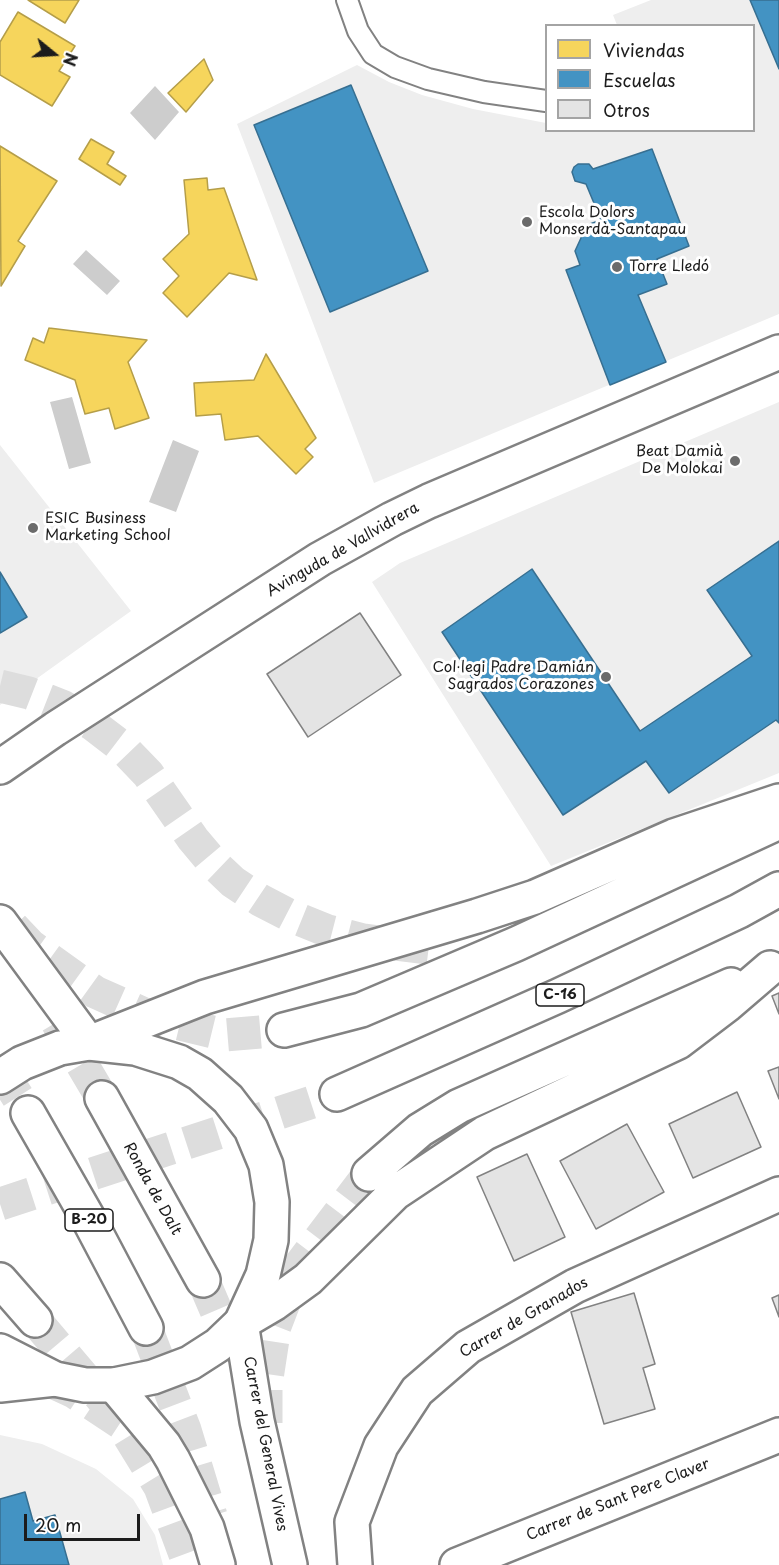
<!DOCTYPE html>
<html>
<head>
<meta charset="utf-8">
<style>
  body { margin:0 }
  #map { position:relative; width:779px; height:1565px; overflow:hidden; background:#fff; font-family:"Playpen Sans",sans-serif }
  canvas { display:block }
  .legend { position:absolute; left:545px; top:24px; width:210px; height:108px; box-sizing:border-box; background:#fff; border:2px solid #a4a4a4; margin:0; padding:8px 10px; list-style:none; font-size:18px; color:#1c1c1c }
  .legend li { display:flex; align-items:center; gap:12px; height:30px }
  .legend b { width:30px; border:2px solid #a4a4a4 }
  .north { position:absolute; left:24px; top:24px; width:60px; height:60px; -webkit-text-stroke:4px #fff; paint-order:stroke; rotate:108deg; font-size:16px; font-weight:700; line-height:24px; text-align:center; color:#1c1c1c }
  .north::after { content:''; display:block; margin:auto; width:21px; height:27px; background:#1c1c1c; clip-path:polygon(50% 0,100% 100%,50% 72%,0 100%) }
  .scale { position:absolute; left:24px; top:1514px; width:116px; height:27px; box-sizing:border-box; border:3px solid #1c1c1c; border-top:0; padding-left:8px; font-size:18px; line-height:21px; white-space:nowrap; color:#1c1c1c; -webkit-text-stroke:4px #fff; paint-order:stroke }
</style>
</head>
<body>
<div id="map">
<canvas width="779" height="1565"></canvas>
<ul class="legend">
<li><b style="height:16px;background:#f6d55c"></b>Viviendas</li>
<li><b style="height:16px;background:#4393c3"></b>Escuelas</li>
<li><b style="height:16px;background:#e4e4e4"></b>Otros</li>
</ul>
<div class="north">N</div>
<div class="scale">20 m</div>
</div>
<script>
const ctx = document.querySelector('canvas').getContext('2d');
ctx.lineJoin = 'round';
function fillPath(path, color) {
  ctx.fillStyle = color;
  ctx.fill(path, 'evenodd');
}
function poly(rows) {
  const path = new Path2D();
  for (const r of rows) {
    path.moveTo(r[0], r[1]);
    for (let i = 2; i < r.length; i += 2) path.lineTo(r[i], r[i + 1]);
  }
  return path;
}
function stroke(path, color, width, dash) {
  ctx.strokeStyle = color;
  ctx.lineWidth = width;
  ctx.lineCap = dash ? 'butt' : 'round';
  ctx.setLineDash(dash || []);
  ctx.stroke(path);
}
function drawText(font, color, halo, rows, align = 'center') {
  ctx.font = font + ' "Playpen Sans",sans-serif';
  ctx.lineWidth = 6;
  ctx.setLineDash([]);
  ctx.textBaseline = 'middle';
  ctx.strokeStyle = halo;
  ctx.fillStyle = color;
  for (const [text, x, y, turn = 0] of rows) {
    ctx.save();
    ctx.translate(x, y);
    ctx.rotate((+turn || 0) * Math.PI / 180);
    ctx.textAlign = isNaN(turn) ? turn : align;
    if (halo) ctx.strokeText(text, 0, 0);
    ctx.fillText(text, 0, 0);
    ctx.restore();
  }
}
fillPath(poly([
  [651,0,779,0,779,314,374,483,237,124,357,65,389,82,422,95,473,109,546,123,546,130,754,130,754,26,617,25,613,15],
  [779,402,779,773,551,866,372,582,400,563],
  [0,445,131,611,0,705],
  [0,1435,42,1444,96,1469,133,1499,155,1535,163,1565,0,1565]
]), '#eee');
fillPath(poly([
  [155,86,179,112,155,140,130,113],
  [86,250,120,281,107,295,73,264],
  [72,397,91,463,69,469,50,402],
  [173,440,199,451,176,512,149,502]
]), '#cdcdcd');
const homes = poly([
  [28,0,79,0,65,23,28,0],
  [18,12,75,46,59,71,70,77,52,106,0,75,0,42,18,12],
  [204,59,213,80,186,112,168,93,204,59],
  [91,139,114,152,107,164,126,176,120,185,79,159,91,139],
  [0,146,57,181,18,241,25,246,1,286,0,146],
  [207,178,208,190,224,188,257,280,229,273,187,317,163,293,179,276,163,259,189,234,184,180,207,178],
  [49,328,147,340,128,362,149,418,115,429,109,408,85,414,75,380,25,360,33,338,44,343,49,328],
  [266,354,316,438,305,449,313,457,296,474,258,436,225,440,221,414,196,416,194,383,254,380,266,354]
]);
fillPath(homes, '#f6d55c');
stroke(homes, '#b59e49', 1.5);
const schools = poly([
  [750,0,779,0,779,69,750,0],
  [351,85,428,271,330,312,254,125,351,85],
  [652,149,689,246,657,259,667,284,638,295,666,362,610,385,566,270,580,265,575,251,587,225,601,220,586,184,575,181,572,172,574,167,578,164,589,164,593,169,652,149],
  [779,541,779,723,776,720,669,793,646,761,563,815,442,632,532,569,640,731,752,656,707,590,779,541],
  [0,572,27,617,0,633,0,572],
  [25,1492,33,1521,55,1515,69,1565,0,1565,0,1499,25,1492]
]);
fillPath(schools, '#4393c3');
stroke(schools, '#376f91', 1.5);
const building = poly([
  [360,613,401,675,308,737,267,674,360,613],
  [779,993,779,1014,772,996,779,993],
  [779,1067,779,1099,768,1071,779,1067],
  [737,1092,761,1147,693,1178,669,1124,737,1092],
  [627,1124,664,1192,596,1229,560,1161,627,1124],
  [527,1154,565,1237,514,1261,477,1177,527,1154],
  [634,1293,655,1364,643,1368,655,1409,604,1424,571,1312,634,1293],
  [779,1295,779,1317,772,1298,779,1295]
]);
fillPath(building, '#e4e4e4');
stroke(building, '#828282', 1.5);
stroke(poly([
  [0,686,29,693,62,706,92,724,122,747,148,774,193,839,214,864,233,882,260,900,291,916,328,931,363,940,436,949],
  [13,927,31,946,95,992,151,1017,225,1035,284,1030],
  [57,1022,102,1098],
  [0,1069,28,1113],
  [0,1204,337,1094],
  [203,1280,221,1322,235,1363],
  [35,1320,104,1401],
  [146,1328,185,1430,211,1516],
  [50,1381,74,1392,121,1423,160,1487,189,1565],
  [266,1423,266,1385,275,1326,297,1269,369,1174]
]), '#ddd', 33, [33, 16]);
const service = poly([
  [347,0,358,31,373,54,395,67,428,79,484,92,546,101]
]);
const minor = poly([
  [355,1565,352,1522,381,1446,417,1391,468,1347,575,1286,779,1194],
  [457,1565,779,1435]
]);
const tertiary = poly([
  [241,1323,257,1421,290,1565],
  [0,1385,55,1379],
  [114,1385,164,1445,173,1460,207,1528,218,1565]
]);
const secondary = poly([
  [0,767,55,729,320,559,392,519,429,501,779,352],
  [0,922,89,1043],
  [0,1077,22,1063,60,1048,89,1043,135,1048,179,1062,200,1074,228,1099,251,1129,266,1165,272,1202,271,1240,263,1275,241,1323,218,1345,190,1363,153,1377,114,1385,85,1385,55,1379,0,1351]
]);
const trunk = poly([
  [284,1030,361,1010,516,944,779,822],
  [89,1043,205,997,477,916,535,897,674,836,779,801],
  [337,1094,558,996,739,911,779,889],
  [102,1098,203,1280],
  [28,1113,88,1218,146,1328],
  [369,1174,420,1130,459,1106,731,985],
  [0,1280,35,1320],
  [241,1323,275,1303,308,1279,395,1193,485,1133,678,1042,728,1004,770,968]
]);
stroke(service, '#828282', 24);
stroke(minor, '#828282', 38);
stroke(tertiary, '#828282', 38);
stroke(secondary, '#828282', 38);
stroke(trunk, '#828282', 38);
stroke(service, '#fff', 20);
stroke(minor, '#fff', 33);
stroke(tertiary, '#fff', 33);
stroke(secondary, '#fff', 33);
stroke(trunk, '#fff', 33);
for (const [x, y, r, color] of [
  [527,222,6,"#6b6b6b"],
  [617,267,6,"#6b6b6b"],
  [735,461,6,"#6b6b6b"],
  [33,528,6,"#6b6b6b"],
  [606,677,6,"#6b6b6b"]
]) {
  const dot = new Path2D();
  dot.arc(x, y, r, 0, 2 * Math.PI);
  ctx.fillStyle = color;
  ctx.fill(dot);
  stroke(dot, '#fff', 2);
}
for (const [x, y, w] of [
  [560,995,48],
  [89,1220,48]
]) {
  const box = new Path2D();
  box.roundRect(x - w / 2, y - 11, w, 22, 4.5);
  ctx.fillStyle = '#fff';
  ctx.fill(box);
  stroke(box, '#1c1c1c', 1.5);
}
drawText('bold 14px', '#1c1c1c', null, [
  ["C-16",560,995],
  ["B-20",89,1220]
]);
drawText('15px', '#1c1c1c', '#fff', [
  ["Escola Dolors",539,213],
  ["Monserdà-Santapau",539,230],
  ["Torre Lledó",629,267],
  ["Beat Damià",723,452,"right"],
  ["De Molokai",723,469,"right"],
  ["ESIC Business",45,519],
  ["Marketing School",45,536],
  ["Col·legi Padre Damián",594,668,"right"],
  ["Sagrados Corazones",594,685,"right"]
], 'left');
drawText('15px', '#1c1c1c', '#fff', [
  ["Avinguda de Vallvidrera",343,550,-30],
  ["Ronda de Dalt",152,1189,61],
  ["Carrer de Granados",524,1318,-30],
  ["Carrer del General Vives",265,1444,79],
  ["Carrer de Sant Pere Claver",618,1500,-22]
]);
</script>
</body>
</html>
